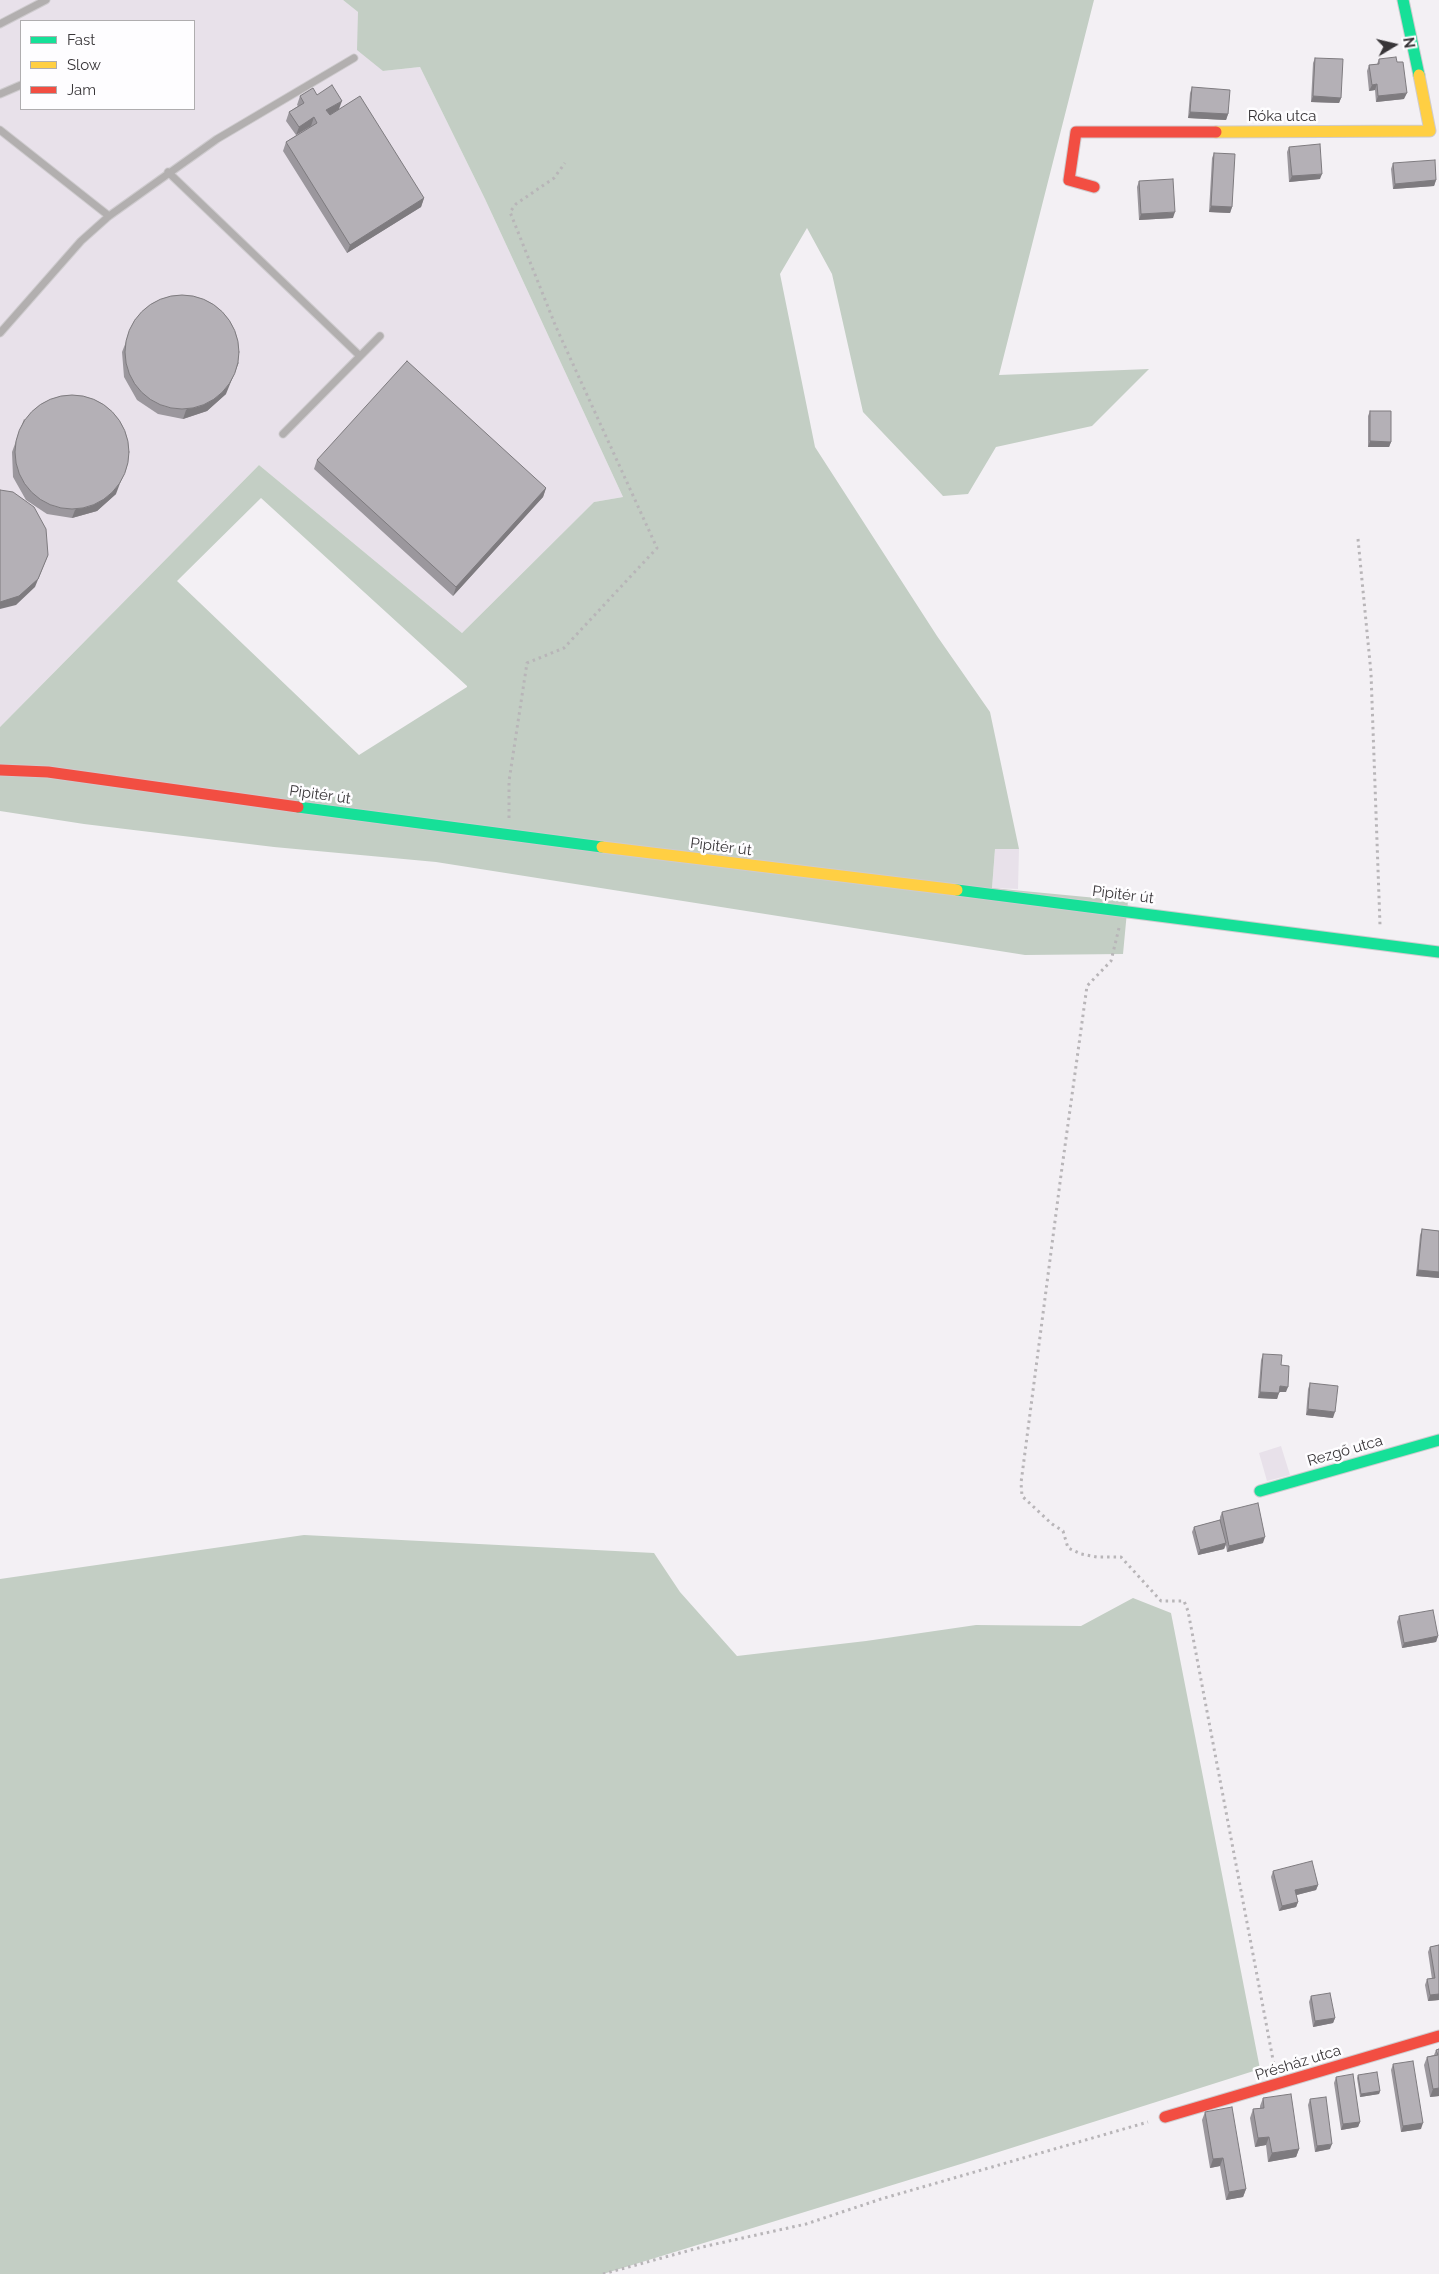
<!DOCTYPE html>
<html>
<head>
<meta charset="utf-8">
<style>
  body { margin:0 }
  #map { position:relative; width:1439px; height:2274px; overflow:hidden; background:#f3f0f4; font-family:Raleway,sans-serif }
  canvas { display:block }
  .legend { position:absolute; left:20px; top:20px; width:175px; height:90px; box-sizing:border-box; background:#fefdff; border:1px solid #afadaf; margin:0; padding:6px 9px; list-style:none; font-size:15px; color:#383538 }
  .legend li { display:flex; align-items:center; gap:10px; height:25px }
  .legend b { width:25px; border:1px solid #afadaf }
  .north { position:absolute; left:1369px; top:20px; width:50px; height:50px; -webkit-text-stroke:4px #fefdff; paint-order:stroke; rotate:81deg; font-size:14px; font-weight:700; line-height:20px; text-align:center; color:#383538 }
  .north::after { content:''; display:block; margin:auto; width:18px; height:22px; background:#383538; clip-path:polygon(50% 0,100% 100%,50% 72%,0 100%) }
</style>
</head>
<body>
<div id="map">
<canvas width="1439" height="2274"></canvas>
<ul class="legend">
<li><b style="height:6px;background:#16e098"></b>Fast</li>
<li><b style="height:6px;background:#ffcf43"></b>Slow</li>
<li><b style="height:6px;background:#f24e42"></b>Jam</li>
</ul>
<div class="north">N</div>
</div>
<script>
const ctx = document.querySelector('canvas').getContext('2d');
ctx.lineJoin = 'round';
function fillPath(path, color) {
  ctx.fillStyle = color;
  ctx.fill(path, 'evenodd');
}
function poly(rows) {
  const path = new Path2D();
  for (const r of rows) {
    if (r.length === 3) {
      path.moveTo(r[0] + r[2], r[1]);
      path.arc(r[0], r[1], r[2], 0, 2 * Math.PI);
      continue;
    }
    path.moveTo(r[0], r[1]);
    for (let i = 2; i < r.length; i += 2) path.lineTo(r[i], r[i + 1]);
  }
  return path;
}
function stroke(path, color, width, dash) {
  ctx.strokeStyle = color;
  ctx.lineWidth = width;
  ctx.lineCap = dash ? 'butt' : 'round';
  ctx.setLineDash(dash || []);
  ctx.stroke(path);
}
function drawText(font, color, halo, rows, align = 'center') {
  ctx.font = font + ' Raleway,sans-serif';
  ctx.lineWidth = 5;
  ctx.setLineDash([]);
  ctx.textBaseline = 'middle';
  ctx.strokeStyle = halo;
  ctx.fillStyle = color;
  for (const [text, x, y, turn = 0] of rows) {
    ctx.save();
    ctx.translate(x, y);
    ctx.rotate((+turn || 0) * Math.PI / 180);
    ctx.textAlign = isNaN(turn) ? turn : align;
    if (halo) ctx.strokeText(text, 0, 0);
    ctx.fillText(text, 0, 0);
    ctx.restore();
  }
}
fillPath(poly([
  [0,0,343,0,358,12,383,71,420,67,485,199,623,497,594,502,462,633,259,465,0,727],
  [21,21,194,21,194,109,21,109],
  [995,849,1019,849,1018,889,992,888],
  [1281,1446,1290,1475,1267,1481,1259,1453]
]), '#e8e1ea');
fillPath(poly([
  [343,0,1094,0,999,375,1149,369,1092,426,996,447,968,494,943,496,863,412,832,274,807,228,780,274,815,447,937,636,990,712,1019,849,995,849,992,888,1128,901,1123,954,1025,955,436,862,274,847,84,824,0,811,0,727,259,465,462,633,594,502,623,497,485,199,420,67,383,71,357,50,358,12],
  [261,498,467,686,467,687,359,755,177,581],
  [304,1535,654,1553,680,1592,737,1656,866,1641,976,1625,1081,1626,1133,1598,1171,1613,1260,2069,964,2163,603,2274,0,2274,0,1579]
]), '#c3cec4');
const lane = poly([
  [0,24,46,0],
  [0,94,21,85],
  [0,130,109,216],
  [168,172,360,356],
  [0,333,81,241,109,216,217,139,354,58],
  [283,434,380,336]
]);
const fast = poly([
  [1403,0,1419,75],
  [298,807,602,847],
  [957,890,1439,952],
  [1260,1491,1439,1440]
]);
const slow = poly([
  [1216,132,1430,131,1419,75],
  [602,847,957,890]
]);
const jam = poly([
  [1094,187,1069,180,1076,132,1216,132],
  [0,770,48,772,298,807],
  [1165,2117,1439,2036]
]);
stroke(lane, '#cecbce', 9);
stroke(fast, '#cecbce', 13);
stroke(slow, '#cecbce', 13);
stroke(jam, '#cecbce', 13);
stroke(poly([
  [1358,539,1371,673,1380,925],
  [509,818,509,781,527,663,564,648,657,548,556,327,510,212,516,204,554,178,565,163],
  [1119,928,1111,961,1087,986,1061,1175,1021,1483,1022,1496,1052,1524,1063,1531,1068,1548,1081,1554,1097,1557,1121,1557,1161,1601,1184,1601,1188,1611,1274,2065],
  [603,2274,702,2247,806,2224,881,2199,1148,2122]
]), '#b8b5b8', 3, [2.5, 4]);
stroke(lane, '#b2afaf', 7);
stroke(fast, '#16e098', 11);
stroke(slow, '#ffcf43', 11);
stroke(jam, '#f24e42', 11);
fillPath(poly([
  [1315,58,1341,98,1339,103,1311,102,1313,63],
  [1379,59,1397,62,1404,99,1376,102,1375,90,1369,91,1367,71,1369,65,1377,64],
  [1192,87,1228,114,1226,120,1188,118,1190,93],
  [317,95,339,109,424,198,421,207,347,253,283,151,286,142,311,126,296,135,286,121,289,112,298,106,297,105,300,96],
  [1289,147,1320,179,1289,182,1287,152],
  [1214,153,1232,207,1230,213,1209,212,1212,158],
  [1393,163,1436,180,1434,186,1393,189,1391,169],
  [1139,181,1173,218,1139,220,1137,187],
  [135,319,226,394,207,411,183,419,158,414,137,400,124,377,122,352],
  [1370,411,1391,442,1389,447,1368,447,1368,416],
  [24,419,116,494,97,511,72,518,47,514,26,500,13,477,12,452],
  [317,460,546,488,543,497,453,596,314,469],
  [1422,1229,1439,1231,1439,1278,1416,1276,1420,1235],
  [1263,1354,1286,1392,1279,1392,1277,1399,1258,1398,1261,1360],
  [1310,1383,1333,1418,1306,1415,1308,1389],
  [1222,1512,1263,1543,1227,1552,1226,1545,1224,1549,1198,1555,1192,1532,1194,1527,1220,1520,1220,1517],
  [1399,1616,1438,1636,1436,1642,1402,1648,1397,1622],
  [1273,1871,1318,1885,1316,1890,1296,1895,1298,1902,1296,1907,1279,1911,1271,1877],
  [1439,1945,1439,2000,1428,2001,1425,1985,1427,1979,1432,1979,1428,1952,1430,1947],
  [1311,1996,1335,2018,1333,2023,1313,2027,1309,2002],
  [1439,2049,1439,2096,1430,2097,1424,2065,1427,2057,1434,2055,1436,2050],
  [1393,2064,1421,2129,1401,2132,1391,2070],
  [1358,2075,1380,2091,1379,2094,1360,2097,1357,2078],
  [1336,2077,1360,2122,1358,2127,1341,2130,1334,2083],
  [1263,2098,1299,2149,1296,2157,1268,2162,1266,2145,1255,2147,1250,2118,1253,2109,1260,2108,1260,2106],
  [1310,2099,1330,2149,1315,2152,1308,2105],
  [1205,2112,1246,2189,1243,2197,1226,2200,1220,2166,1210,2168,1202,2120]
]), '#9b979d');
fillPath(poly([
  [1377,84,1375,90,1369,91,1372,85],
  [1407,93,1404,99,1376,102,1378,96],
  [1313,96,1341,98,1339,103,1311,102],
  [342,101,339,109,323,119,326,110],
  [1190,112,1228,114,1226,120,1188,118],
  [314,117,311,126,296,135,299,127],
  [1322,174,1320,179,1289,182,1292,176],
  [1436,180,1434,186,1393,189,1395,184],
  [424,198,421,207,347,253,350,245],
  [1211,206,1232,207,1230,213,1209,212],
  [1175,212,1173,218,1139,220,1141,214],
  [239,362,226,394,207,411,183,419,186,410],
  [1370,441,1391,442,1389,447,1368,447],
  [128,462,116,494,97,511,72,518,75,510],
  [546,488,543,497,453,596,456,587],
  [48,555,35,587,16,605,0,609,0,602],
  [1418,1270,1439,1272,1439,1278,1416,1276],
  [1280,1386,1288,1387,1286,1392,1277,1392],
  [1260,1392,1279,1393,1277,1399,1258,1398],
  [1308,1409,1335,1412,1333,1418,1306,1415],
  [1265,1537,1263,1543,1227,1552,1229,1546],
  [1226,1543,1224,1549,1198,1555,1200,1550],
  [1438,1636,1436,1642,1402,1648,1404,1643],
  [1318,1885,1316,1890,1293,1896,1295,1890],
  [1298,1902,1296,1907,1279,1911,1282,1906],
  [1439,1994,1439,2000,1428,2001,1430,1995],
  [1335,2018,1333,2023,1313,2027,1315,2021],
  [1439,2088,1439,2096,1430,2097,1433,2089],
  [1380,2091,1379,2094,1360,2097,1361,2094],
  [1360,2122,1358,2127,1341,2130,1343,2124],
  [1423,2123,1421,2129,1401,2132,1403,2126],
  [1269,2137,1266,2145,1255,2147,1258,2138],
  [1332,2144,1330,2149,1315,2152,1317,2146],
  [1299,2149,1296,2157,1268,2162,1272,2153],
  [1223,2158,1220,2166,1210,2168,1213,2159],
  [1246,2189,1243,2197,1226,2200,1229,2192]
]), '#7e7b7f');
const building = poly([
  [1396,57,1397,62,1403,62,1407,93,1378,96,1377,84,1372,85,1369,65,1379,64,1379,59,1396,57],
  [1315,58,1343,59,1341,98,1313,96,1315,58],
  [332,85,342,101,326,110,330,115,360,96,424,198,350,245,286,142,317,123,314,117,299,127,289,112,304,103,300,96,313,88,317,95,332,85],
  [1192,87,1230,90,1228,114,1190,112,1192,87],
  [1320,144,1322,174,1292,176,1289,147,1320,144],
  [1214,153,1235,154,1232,207,1211,206,1214,153],
  [1435,160,1436,180,1395,184,1393,163,1435,160],
  [1173,179,1175,212,1141,214,1139,181,1173,179],
  [182,352,57],
  [407,361,546,488,456,587,317,460,407,361],
  [72,452,57],
  [1370,411,1391,411,1391,442,1370,441,1370,411],
  [0,490,13,492,34,507,46,529,48,555,38,579,19,596,0,602,0,490],
  [1422,1229,1439,1231,1439,1272,1418,1270,1422,1229],
  [1263,1354,1282,1355,1281,1365,1289,1366,1288,1387,1280,1386,1279,1393,1260,1392,1263,1354],
  [1310,1383,1338,1386,1335,1412,1308,1409,1310,1383],
  [1258,1503,1265,1537,1229,1546,1222,1512,1258,1503],
  [1220,1520,1226,1543,1200,1550,1194,1527,1220,1520],
  [1433,1610,1438,1636,1404,1643,1399,1616,1433,1610],
  [1312,1861,1318,1885,1295,1890,1298,1902,1282,1906,1273,1871,1312,1861],
  [1439,1945,1439,1994,1430,1995,1427,1979,1435,1978,1430,1947,1439,1945],
  [1330,1993,1335,2018,1315,2021,1311,1996,1330,1993],
  [1439,2049,1439,2088,1433,2089,1427,2057,1438,2055,1436,2050,1439,2049],
  [1413,2061,1423,2123,1403,2126,1393,2064,1413,2061],
  [1377,2072,1380,2091,1361,2094,1358,2075,1377,2072],
  [1353,2074,1360,2122,1343,2124,1336,2077,1353,2074],
  [1291,2094,1299,2149,1272,2153,1269,2137,1258,2138,1253,2109,1264,2108,1263,2098,1291,2094],
  [1326,2097,1332,2144,1317,2146,1310,2099,1326,2097],
  [1232,2107,1246,2189,1229,2192,1223,2158,1213,2159,1205,2112,1232,2107]
]);
fillPath(building, '#b4b0b6');
stroke(building, '#7e7b7f', 1);
drawText('15px', '#383538', '#fefdff', [
  ["Róka utca",1282,116],
  ["Pipitér út",320,795,8],
  ["Pipitér út",721,847,7],
  ["Pipitér út",1123,895,7],
  ["Rezgő utca",1345,1451,-16],
  ["Présház utca",1298,2063,-17]
]);
</script>
</body>
</html>
